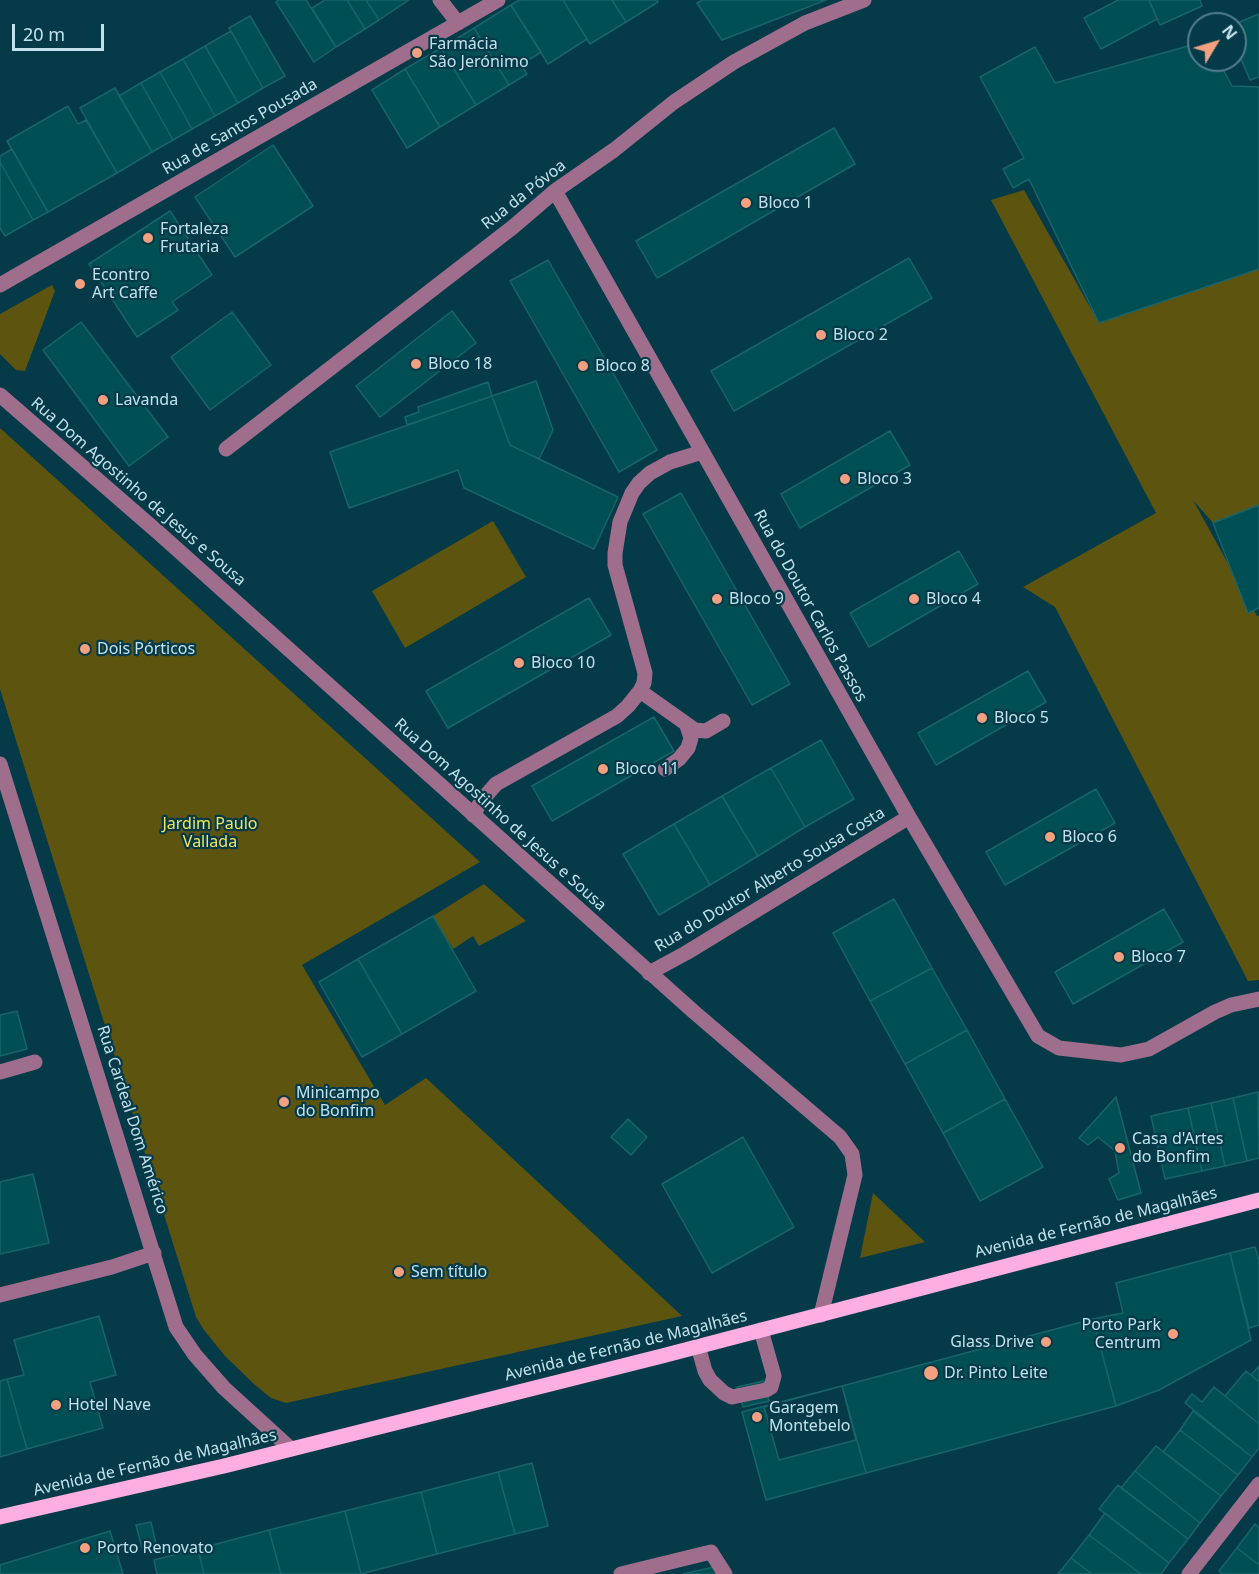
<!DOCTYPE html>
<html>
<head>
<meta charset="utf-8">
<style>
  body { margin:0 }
  #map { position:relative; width:1259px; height:1574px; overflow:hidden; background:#053b49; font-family:"Noto Sans",sans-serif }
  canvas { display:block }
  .north { position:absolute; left:1187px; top:12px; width:60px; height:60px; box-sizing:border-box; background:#053b49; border:2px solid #517d8a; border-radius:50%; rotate:52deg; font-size:16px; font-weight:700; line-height:24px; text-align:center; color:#c2e1ec }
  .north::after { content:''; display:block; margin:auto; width:21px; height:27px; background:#f2a080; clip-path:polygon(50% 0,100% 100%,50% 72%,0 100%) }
  .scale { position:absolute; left:12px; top:24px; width:92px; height:27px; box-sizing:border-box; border:3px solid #c2e1ec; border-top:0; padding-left:8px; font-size:18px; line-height:21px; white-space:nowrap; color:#c2e1ec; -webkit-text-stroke:4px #053b49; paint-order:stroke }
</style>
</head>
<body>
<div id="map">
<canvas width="1259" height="1574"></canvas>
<div class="north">N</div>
<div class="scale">20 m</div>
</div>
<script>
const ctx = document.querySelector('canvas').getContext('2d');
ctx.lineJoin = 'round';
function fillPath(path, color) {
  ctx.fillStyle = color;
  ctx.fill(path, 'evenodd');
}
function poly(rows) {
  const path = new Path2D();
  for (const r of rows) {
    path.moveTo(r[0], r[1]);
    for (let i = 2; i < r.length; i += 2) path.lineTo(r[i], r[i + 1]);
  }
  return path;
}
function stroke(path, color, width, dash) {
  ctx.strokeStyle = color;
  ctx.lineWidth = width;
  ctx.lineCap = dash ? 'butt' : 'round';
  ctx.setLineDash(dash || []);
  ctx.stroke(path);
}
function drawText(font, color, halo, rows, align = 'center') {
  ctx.font = font + ' "Noto Sans",sans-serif';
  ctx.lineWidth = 4.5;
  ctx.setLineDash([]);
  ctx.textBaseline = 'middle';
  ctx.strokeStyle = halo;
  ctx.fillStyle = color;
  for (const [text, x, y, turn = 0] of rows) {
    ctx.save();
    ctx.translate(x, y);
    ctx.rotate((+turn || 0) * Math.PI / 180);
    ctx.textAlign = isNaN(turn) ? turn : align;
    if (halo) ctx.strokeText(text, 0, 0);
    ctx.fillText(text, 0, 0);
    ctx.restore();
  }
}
fillPath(poly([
  [1024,190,1099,323,1259,269,1259,505,1213,523,1193,500,1257,616,1259,616,1259,980,1248,981,1055,607,1023,587,1156,513,991,200],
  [52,285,55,291,25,371,16,370,0,354,0,314],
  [0,428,480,862,302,965,385,1105,426,1078,682,1316,286,1403,271,1398,255,1385,225,1356,204,1330,196,1317,0,689],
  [493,521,526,577,405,648,372,591],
  [484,884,526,921,479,946,473,936,453,949,433,916],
  [873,1193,925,1242,860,1258]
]), '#5d540f');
const building = poly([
  [279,0,306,0,336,47,314,62,276,2,279,0],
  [325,0,347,0,365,29,336,47,312,8,325,0],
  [347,0,366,0,379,20,365,29,347,0],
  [366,0,409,0,379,20,366,0],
  [519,0,563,0,587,39,548,64,511,5,519,0],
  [563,0,612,0,626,22,590,44,563,0],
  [612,0,657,0,658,2,626,22,612,0],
  [702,0,826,0,722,40,697,3,702,0],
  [1118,0,1149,0,1157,19,1101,49,1084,18,1118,0],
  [1149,0,1200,0,1202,6,1160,25,1149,0],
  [511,5,541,52,521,65,527,74,509,85,474,28,511,5],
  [1259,14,1259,77,1250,80,1235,45,1235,24,1259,14],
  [250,16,285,76,263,88,229,28,250,16],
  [474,28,509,85,476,105,441,48,474,28],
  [231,31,263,88,238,103,205,46,231,31],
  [1199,43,1199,60,1218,60,1232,86,1259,87,1259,269,1099,323,1029,179,1013,188,1003,169,1024,158,980,77,1035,47,1055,83,1199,43],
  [205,46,238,103,215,116,183,59,205,46],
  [441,48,476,105,440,127,405,69,441,48],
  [183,59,215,116,192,129,160,72,183,59],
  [405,69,440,127,407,148,372,90,405,69],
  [160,72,192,129,173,140,141,83,160,72],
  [141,83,173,140,152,152,119,96,141,83],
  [115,88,152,152,117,173,80,108,115,88],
  [68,106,78,124,86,120,117,173,48,212,7,141,68,106],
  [834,128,855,164,657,278,636,241,834,128],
  [273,145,313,206,235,257,195,197,273,145],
  [12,149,48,212,33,220,0,162,0,156,12,149],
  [0,162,33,220,5,236,0,228,0,162],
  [170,211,212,275,172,302,178,310,137,337,89,264,170,211],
  [909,258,932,298,734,411,711,371,909,258],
  [548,260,657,450,619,472,510,281,548,260],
  [452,311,476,343,380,417,356,386,452,311],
  [232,312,271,365,210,410,171,357,232,312],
  [81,322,168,437,129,466,43,350,81,322],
  [536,381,553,430,539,459,510,445,492,396,536,381],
  [488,382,492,396,407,425,405,417,419,412,418,407,488,382],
  [492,396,510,445,618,497,594,549,464,488,458,470,349,508,330,452,492,396],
  [890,431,910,465,800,528,781,494,890,431],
  [681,493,790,684,752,705,643,514,681,493],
  [1259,505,1259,608,1248,613,1213,523,1259,505],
  [959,551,978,584,869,647,850,613,959,551],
  [589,598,611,635,448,728,426,691,589,598],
  [1028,671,1046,702,936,765,918,733,1028,671],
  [654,717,674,751,552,821,532,786,654,717],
  [821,740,854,799,805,827,771,768,821,740],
  [771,768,805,827,758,856,722,796,771,768],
  [1096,789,1115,823,1005,885,986,852,1096,789],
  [722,796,758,856,710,885,674,824,722,796],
  [674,824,710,885,659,915,623,854,674,824],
  [894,899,932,968,870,1001,833,933,894,899],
  [1164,909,1183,942,1073,1004,1055,972,1164,909],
  [433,916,476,991,402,1034,358,959,433,916],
  [358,959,402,1034,362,1057,319,982,358,959],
  [932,968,967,1030,905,1064,870,1001,932,968],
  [17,1011,27,1049,0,1056,0,1015,17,1011],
  [967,1030,1005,1099,943,1133,905,1064,967,1030],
  [1258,1092,1259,1158,1247,1161,1233,1098,1258,1092],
  [1116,1097,1141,1193,1118,1200,1109,1179,1119,1173,1115,1151,1098,1137,1088,1145,1079,1138,1116,1097],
  [1233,1098,1247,1161,1225,1166,1211,1103,1233,1098],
  [1005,1099,1043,1167,980,1201,943,1133,1005,1099],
  [1211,1103,1225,1166,1202,1171,1188,1108,1211,1103],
  [1188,1108,1202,1171,1165,1179,1151,1116,1188,1108],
  [628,1119,647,1137,631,1155,611,1137,628,1119],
  [743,1137,794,1227,712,1273,662,1184,743,1137],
  [33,1174,49,1243,0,1254,0,1182,33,1174],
  [1255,1247,1259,1261,1259,1325,1249,1328,1230,1253,1255,1247],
  [1230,1253,1251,1340,1159,1390,1116,1406,1093,1319,1123,1313,1116,1283,1230,1253],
  [99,1316,116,1375,90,1382,103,1428,27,1449,7,1379,24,1375,14,1340,99,1316],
  [1093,1319,1116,1406,866,1473,842,1386,1093,1319],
  [1259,1366,1259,1382,1251,1375,1259,1366],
  [1246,1371,1259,1382,1259,1424,1225,1396,1246,1371],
  [7,1379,27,1449,0,1457,0,1381,7,1379],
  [764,1381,769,1401,743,1407,737,1387,764,1381],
  [842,1386,866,1473,766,1500,742,1412,842,1386],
  [842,1386,856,1440,779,1460,764,1407,842,1386],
  [1214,1387,1259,1424,1259,1448,1252,1457,1185,1403,1192,1394,1202,1402,1214,1387],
  [1193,1411,1252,1457,1238,1475,1180,1430,1193,1411],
  [1180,1430,1238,1475,1221,1496,1163,1452,1180,1430],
  [1156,1446,1221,1496,1200,1523,1135,1471,1156,1446],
  [532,1463,548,1526,515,1534,498,1472,532,1463],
  [1135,1471,1200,1523,1188,1539,1121,1488,1135,1471],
  [498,1472,515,1534,437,1554,421,1492,498,1472],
  [1118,1485,1188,1539,1169,1563,1099,1509,1118,1485],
  [421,1492,437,1554,361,1574,345,1511,421,1492],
  [345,1511,361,1574,281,1574,269,1530,345,1511],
  [1105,1513,1169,1563,1161,1574,1141,1574,1089,1535,1105,1513],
  [151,1522,156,1544,142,1548,136,1525,151,1522],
  [1255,1524,1259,1528,1259,1565,1237,1548,1255,1524],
  [269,1530,281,1574,204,1574,198,1549,269,1530],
  [110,1531,123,1574,0,1574,0,1565,110,1531],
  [1089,1535,1141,1574,1092,1574,1071,1558,1089,1535],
  [1237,1548,1259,1565,1259,1574,1222,1574,1219,1571,1237,1548],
  [198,1549,204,1574,157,1574,154,1560,198,1549],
  [1071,1558,1092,1574,1058,1574,1071,1558],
  [714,1567,716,1574,683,1574,714,1567]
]);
fillPath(building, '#004f54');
stroke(building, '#17656a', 1.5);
stroke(poly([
  [440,0,458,23],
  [555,191,909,817,1038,1036,1059,1048,1121,1055,1149,1049,1215,1012,1231,1005,1259,999],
  [0,285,498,0],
  [0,395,160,534,694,1012,840,1137,852,1154,855,1175,821,1315],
  [226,449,513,227,555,191,614,150,674,102,734,62,805,23,864,0],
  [640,691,695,730,706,731,723,721],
  [0,764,176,1327,195,1355,224,1388,291,1449],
  [665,769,679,759,688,748,691,738,687,726],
  [473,815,482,800,496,784,617,716,628,706,640,691,644,683,645,673,615,565,615,553,620,522,632,493,639,483,650,473,670,462,702,452],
  [649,973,686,953,909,817],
  [0,1072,35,1062],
  [0,1295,112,1267,154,1253],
  [698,1346,705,1371,710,1380,724,1393,732,1397,766,1390,771,1387,774,1376,761,1330],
  [621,1574,711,1552,725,1574],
  [1189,1574,1259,1484]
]), '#9f6e8d', 15);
stroke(poly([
  [0,1517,224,1466,662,1356,1259,1200]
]), '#ffaee1', 15);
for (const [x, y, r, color] of [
  [417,53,6,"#f2a080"],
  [746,203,6,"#f2a080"],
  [148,238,6,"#f2a080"],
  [80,284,6,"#f2a080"],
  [821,335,6,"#f2a080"],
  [416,364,6,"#f2a080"],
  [583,366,6,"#f2a080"],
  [103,400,6,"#f2a080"],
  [845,479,6,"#f2a080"],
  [717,599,6,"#f2a080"],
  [914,599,6,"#f2a080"],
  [85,649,6,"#f2a080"],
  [519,663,6,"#f2a080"],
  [982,718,6,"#f2a080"],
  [603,769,6,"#f2a080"],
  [1050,837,6,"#f2a080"],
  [1119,957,6,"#f2a080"],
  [284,1102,6,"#f2a080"],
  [1120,1148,6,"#f2a080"],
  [399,1272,6,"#f2a080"],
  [1173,1334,6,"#f2a080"],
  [1046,1342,6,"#f2a080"],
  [931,1373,8,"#f2a080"],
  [56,1405,6,"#f2a080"],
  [757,1417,6,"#f2a080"],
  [85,1548,6,"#f2a080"]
]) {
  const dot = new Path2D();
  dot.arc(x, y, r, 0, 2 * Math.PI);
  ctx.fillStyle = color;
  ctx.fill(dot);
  stroke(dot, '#053b49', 2);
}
drawText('16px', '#c2e1ec', '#053b49', [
  ["Farmácia",429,44],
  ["São Jerónimo",429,62],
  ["Bloco 1",758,203],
  ["Fortaleza",160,229],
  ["Frutaria",160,247],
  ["Econtro",92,275],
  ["Art Caffe",92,293],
  ["Bloco 2",833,335],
  ["Bloco 18",428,364],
  ["Bloco 8",595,366],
  ["Lavanda",115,400],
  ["Bloco 3",857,479],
  ["Bloco 9",729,599],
  ["Bloco 4",926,599],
  ["Dois Pórticos",97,649],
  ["Bloco 10",531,663],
  ["Bloco 5",994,718],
  ["Bloco 11",615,769],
  ["Bloco 6",1062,837],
  ["Bloco 7",1131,957],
  ["Minicampo",296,1093],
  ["do Bonfim",296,1111],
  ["Casa d'Artes",1132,1139],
  ["do Bonfim",1132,1157],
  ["Sem título",411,1272],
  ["Porto Park",1161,1325,"right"],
  ["Centrum",1161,1343,"right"],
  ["Glass Drive",1034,1342,"right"],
  ["Dr. Pinto Leite",944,1373],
  ["Hotel Nave",68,1405],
  ["Garagem",769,1408],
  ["Montebelo",769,1426],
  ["Porto Renovato",97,1548]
], 'left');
drawText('16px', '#c2e1ec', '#053b49', [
  ["Rua de Santos Pousada",240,127,-30],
  ["Rua da Póvoa",524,195,-38],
  ["Rua Dom Agostinho de Jesus e Sousa",138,492,41],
  ["Rua do Doutor Carlos Passos",810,606,61],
  ["Rua Dom Agostinho de Jesus e Sousa",500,815,42],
  ["Rua do Doutor Alberto Sousa Costa",770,880,-31],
  ["Rua Cardeal Dom Américo",132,1120,72],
  ["Avenida de Fernão de Magalhães",1096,1223,-14],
  ["Avenida de Fernão de Magalhães",626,1346,-14],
  ["Avenida de Fernão de Magalhães",155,1463,-13]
]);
drawText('16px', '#f7e458', '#053b49', [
  ["Jardim Paulo",210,824],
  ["Vallada",210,842]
]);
</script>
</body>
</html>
